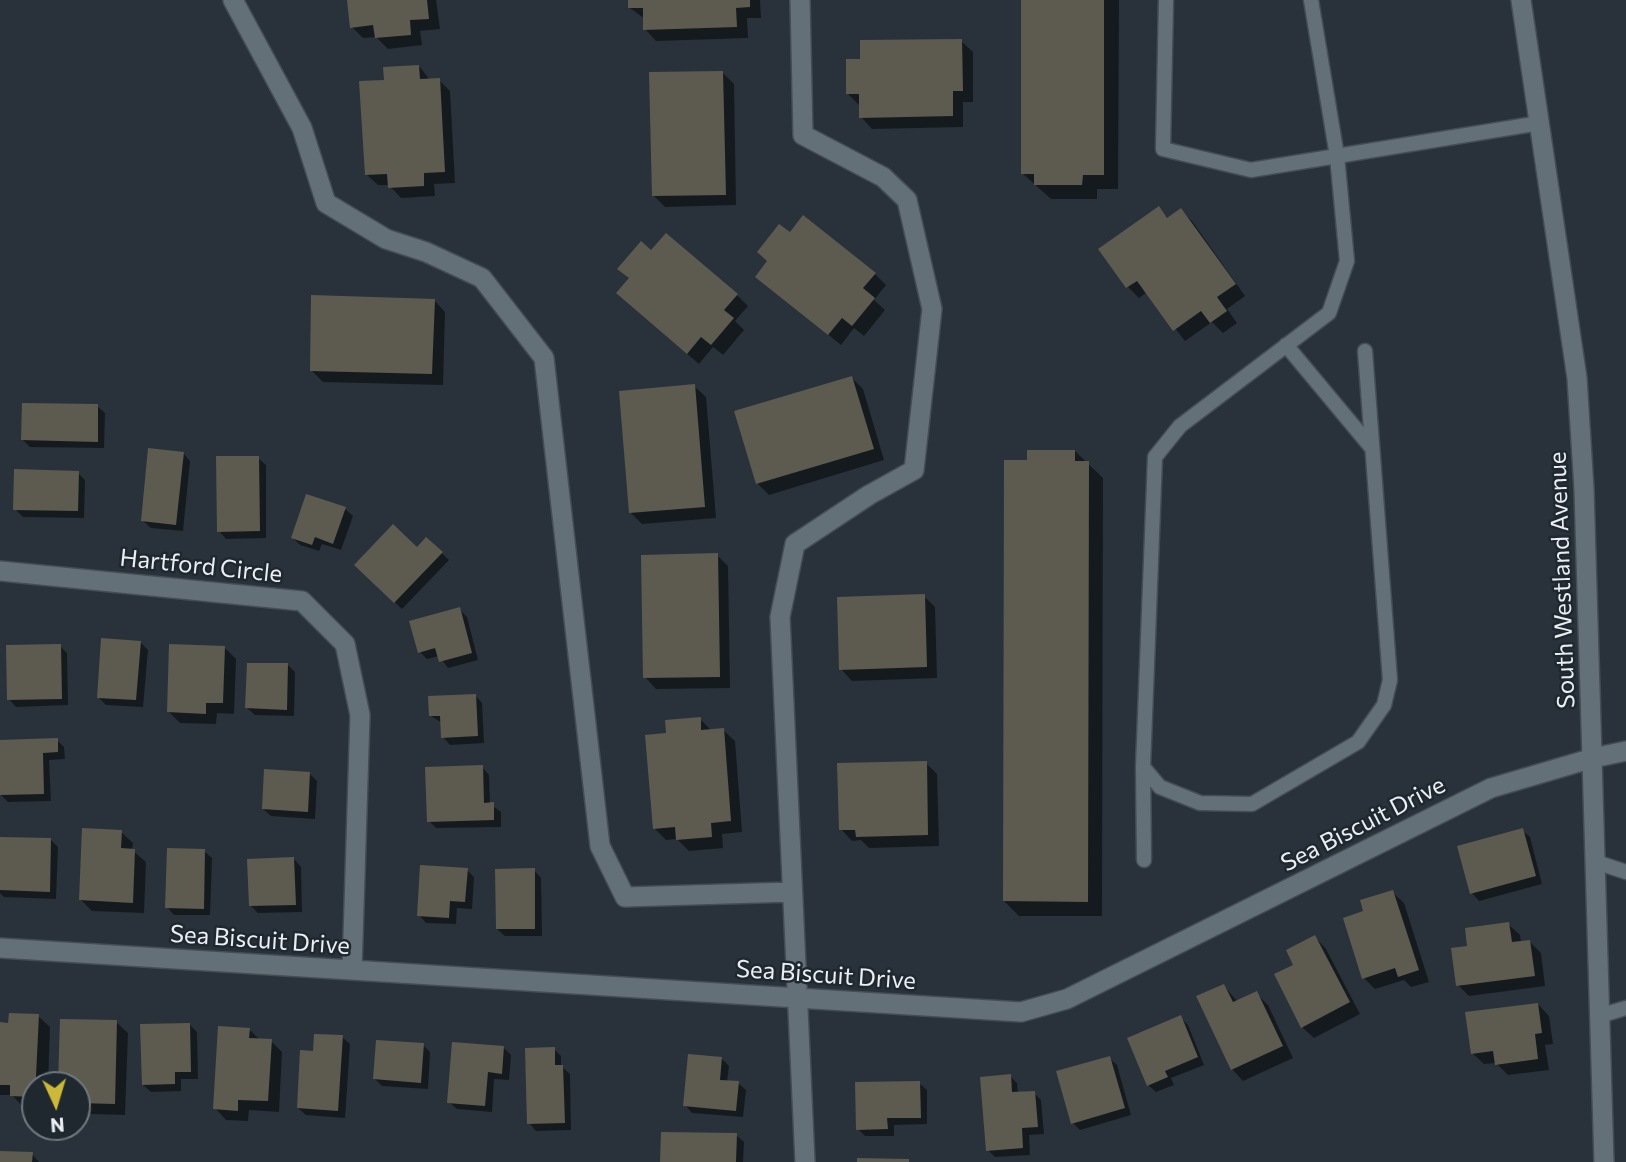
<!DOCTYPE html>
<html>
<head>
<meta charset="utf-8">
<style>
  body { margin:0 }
  #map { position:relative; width:1626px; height:1162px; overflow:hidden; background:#29323a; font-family:Commissioner,sans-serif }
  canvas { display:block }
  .north { position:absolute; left:21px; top:1071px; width:70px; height:70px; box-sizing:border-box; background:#1f282f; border:2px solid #70787e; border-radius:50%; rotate:176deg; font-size:19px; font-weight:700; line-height:28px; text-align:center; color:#e9eff4 }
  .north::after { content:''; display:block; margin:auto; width:24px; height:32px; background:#cdb938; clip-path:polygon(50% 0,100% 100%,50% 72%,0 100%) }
</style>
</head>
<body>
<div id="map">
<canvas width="1626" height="1162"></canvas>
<div class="north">N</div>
</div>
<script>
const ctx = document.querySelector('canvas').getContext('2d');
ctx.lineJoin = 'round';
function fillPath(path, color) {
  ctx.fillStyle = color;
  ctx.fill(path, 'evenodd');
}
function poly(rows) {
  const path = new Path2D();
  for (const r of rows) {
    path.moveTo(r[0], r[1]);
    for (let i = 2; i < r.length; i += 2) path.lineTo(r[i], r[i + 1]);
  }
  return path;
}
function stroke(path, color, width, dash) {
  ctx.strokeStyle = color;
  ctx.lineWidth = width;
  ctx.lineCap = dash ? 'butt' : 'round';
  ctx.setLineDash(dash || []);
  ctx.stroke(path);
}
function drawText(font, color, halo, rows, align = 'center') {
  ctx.font = font + ' Commissioner,sans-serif';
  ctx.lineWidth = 5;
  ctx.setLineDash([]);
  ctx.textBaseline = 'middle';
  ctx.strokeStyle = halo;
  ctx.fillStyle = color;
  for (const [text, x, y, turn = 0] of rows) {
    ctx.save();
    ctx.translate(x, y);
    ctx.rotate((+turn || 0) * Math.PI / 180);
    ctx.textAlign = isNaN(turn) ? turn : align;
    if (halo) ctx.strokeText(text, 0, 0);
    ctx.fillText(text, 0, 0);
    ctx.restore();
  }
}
fillPath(poly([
  [349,0,436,0,440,29,420,31,422,45,388,49,376,37,363,38,352,27],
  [630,0,760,0,761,18,747,18,748,38,656,41,645,29,645,19,630,8],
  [1023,0,1119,0,1118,189,1097,189,1097,199,1051,199,1022,173],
  [961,41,973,52,973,102,963,102,963,127,872,129,861,117,859,105,848,94,862,61],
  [419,66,430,80,439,80,450,91,455,183,434,184,435,196,401,198,389,185,378,185,366,174,386,82],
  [723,73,734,84,736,205,665,207,653,195],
  [1159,209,1168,219,1181,210,1192,221,1245,296,1227,309,1237,323,1223,333,1212,322,1185,341,1147,292,1139,298,1128,287],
  [790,234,875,274,886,285,874,300,885,310,864,336,854,328,841,345,757,277],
  [652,252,737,295,748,306,735,321,744,330,723,355,713,347,699,364,629,304,630,279,620,269],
  [434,300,445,312,443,385,323,382,311,370],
  [852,378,863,389,884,460,769,495,757,483],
  [694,386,706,397,716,518,642,524,630,512],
  [97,406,105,413,104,448,30,447,23,440],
  [1075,451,1103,478,1102,916,1019,916,1004,901,1029,462],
  [183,453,190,461,183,531,151,528,143,521],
  [258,458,266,465,266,538,226,539,219,531],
  [78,473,85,480,84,518,23,517,15,509],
  [345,509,353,516,341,550,322,544,319,551,300,545,293,538],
  [427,539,449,560,402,609,356,565,417,549],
  [717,555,728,566,730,688,656,689,645,677],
  [924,596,935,607,937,678,852,681,841,669],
  [459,609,467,617,478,660,448,668,439,656,427,659,420,652],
  [140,642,148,650,143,707,106,705,98,697],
  [60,646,67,653,68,705,16,707,9,699],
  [224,647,236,659,234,714,217,713,216,724,180,723,169,712],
  [288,665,295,672,294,716,255,715,247,708],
  [475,695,482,703,484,743,450,745,443,737,442,723,431,716],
  [700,719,712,731,723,730,735,741,742,832,722,834,723,848,689,851,677,839,666,840,654,828,668,734],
  [57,740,64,747,65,759,49,760,51,801,8,802,1,795,0,742],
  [926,763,937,774,939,846,869,848,861,840,852,841,841,829],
  [482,767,489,775,490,804,501,812,501,827,436,828,429,821],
  [310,774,317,781,315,819,271,816,263,809],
  [1522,830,1530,837,1542,884,1479,901,1472,893],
  [121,832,133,843,132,850,146,862,144,913,92,911,81,900],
  [0,839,51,840,58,847,56,899,4,897,0,893],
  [204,851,212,858,210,915,174,915,167,907],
  [294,859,301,867,302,912,258,913,251,906],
  [467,870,474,877,472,909,457,908,456,924,426,923,419,915],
  [534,870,541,878,542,936,505,936,497,929],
  [1392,892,1404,903,1429,982,1411,987,1404,980,1375,989,1364,978,1366,912],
  [1508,924,1520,935,1521,942,1529,941,1541,953,1545,986,1469,996,1458,985,1469,947],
  [1315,937,1326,949,1360,1014,1314,1038,1302,1027],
  [1224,986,1238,1002,1256,993,1268,1005,1293,1058,1243,1081,1232,1069],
  [1538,1004,1549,1016,1553,1044,1545,1045,1549,1070,1508,1075,1496,1063,1484,1064,1472,1053],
  [38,1016,50,1027,48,1085,35,1085,35,1107,23,1107,12,1095,0,1095,0,1024,10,1025],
  [1180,1017,1188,1025,1204,1065,1171,1078,1174,1085,1156,1092,1148,1085],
  [116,1022,128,1033,125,1115,91,1114,80,1102,77,1085,60,1083],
  [190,1025,197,1032,198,1079,181,1079,181,1091,151,1092,143,1085],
  [249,1029,260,1040,271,1041,282,1052,279,1112,249,1110,248,1121,226,1120,215,1108],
  [342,1037,350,1044,345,1118,306,1115,298,1108],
  [423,1045,430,1052,428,1089,382,1086,375,1079],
  [503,1047,511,1055,509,1080,494,1079,492,1112,457,1109,449,1102],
  [554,1049,561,1056,561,1066,570,1074,571,1130,536,1131,529,1123],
  [1109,1058,1117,1065,1131,1115,1080,1130,1073,1123],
  [722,1059,729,1066,727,1082,738,1083,746,1090,743,1117,692,1113,685,1105],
  [1010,1076,1017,1083,1018,1094,1034,1093,1041,1100,1044,1134,1029,1135,1030,1155,995,1157,988,1150],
  [919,1083,927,1090,927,1124,894,1125,894,1136,865,1136,858,1129],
  [736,1135,744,1142,743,1162,662,1162],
  [32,1154,39,1162,0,1162]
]), '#0007');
fillPath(poly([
  [347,0,427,0,429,19,410,20,411,35,375,38,373,25,350,28],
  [628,0,750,0,750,7,736,8,737,27,643,30,643,8,628,8],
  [1021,0,1104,0,1104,175,1083,175,1082,185,1034,185,1034,174,1021,174],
  [962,39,963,91,953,91,953,116,859,118,859,94,846,94,846,59,860,59,860,40],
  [419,65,420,79,440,78,445,172,424,173,424,186,388,188,387,174,365,175,359,81,384,80,383,67],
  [723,71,726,195,652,196,649,72],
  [1159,206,1167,218,1181,208,1236,284,1217,297,1227,311,1210,323,1201,311,1173,331,1137,281,1126,288,1098,249],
  [803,215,876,273,863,288,875,298,852,326,842,318,828,335,755,277,767,261,757,252,779,224,790,232],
  [666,233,738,294,724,310,734,318,711,345,701,337,687,354,616,293,629,278,617,269,641,241,651,250],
  [311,295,435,299,432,374,310,371],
  [852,376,874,449,756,484,734,411],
  [695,384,705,507,629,513,619,391],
  [22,403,98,404,98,442,21,440],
  [148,448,184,452,176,525,141,521],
  [1027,450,1075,450,1075,461,1089,461,1088,902,1003,901,1004,460,1027,460],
  [216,456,259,456,260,531,217,532],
  [14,469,79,471,78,511,13,510],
  [306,494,346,507,333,544,315,537,312,545,291,538],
  [393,524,417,547,426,537,443,552,394,603,354,565],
  [718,553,720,677,643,678,641,555],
  [925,594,927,667,839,670,837,597],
  [460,607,472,653,439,662,435,648,418,653,409,621],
  [101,638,141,641,136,700,97,698],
  [61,644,62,699,7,700,6,645],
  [169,644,225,646,223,703,206,703,206,714,167,712],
  [247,663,288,663,287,710,245,708],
  [476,694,478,736,441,738,440,716,429,716,428,696],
  [701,717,701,730,724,728,731,821,711,823,712,837,676,840,675,827,653,829,645,735,666,733,665,720],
  [58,738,58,752,43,753,44,794,0,795,0,740],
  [927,761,928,835,856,837,855,830,839,830,837,763],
  [483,765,484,803,494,802,494,820,427,822,425,767],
  [264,769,310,772,308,812,262,809],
  [82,828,122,830,121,848,135,849,133,903,79,900],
  [1523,828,1536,876,1470,894,1457,846],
  [0,837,51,838,50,892,0,890],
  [167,848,205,849,204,909,165,908],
  [294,857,296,905,249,906,247,859],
  [420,865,468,868,465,902,450,901,449,918,417,916],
  [535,868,535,929,496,929,495,869],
  [1393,890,1419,970,1398,977,1395,968,1362,979,1343,918,1363,911,1360,900],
  [1509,922,1512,942,1530,940,1535,976,1456,986,1451,948,1467,946,1465,928],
  [1315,935,1350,1002,1301,1028,1274,974,1293,965,1286,950],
  [1224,984,1233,1002,1257,991,1283,1046,1231,1070,1196,996],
  [1538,1003,1542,1033,1535,1034,1538,1059,1495,1065,1493,1051,1471,1054,1465,1012],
  [9,1013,39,1014,35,1097,10,1096,10,1085,0,1085,0,1022,8,1023],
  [1181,1015,1198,1057,1165,1071,1168,1077,1147,1086,1127,1038],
  [60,1019,117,1020,115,1104,78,1103,78,1084,58,1084],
  [190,1023,191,1072,175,1072,175,1084,142,1085,140,1024],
  [218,1026,250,1028,249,1038,272,1039,268,1101,238,1100,238,1111,213,1109],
  [314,1034,343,1035,338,1111,297,1108,300,1050,313,1051],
  [376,1040,424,1043,421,1083,373,1079],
  [452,1042,504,1046,502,1074,488,1072,485,1106,447,1103],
  [555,1047,555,1065,563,1065,565,1123,527,1124,525,1048],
  [688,1054,722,1057,720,1080,739,1081,736,1111,683,1106],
  [1110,1056,1125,1108,1071,1124,1056,1071],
  [1011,1074,1012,1092,1035,1091,1038,1127,1022,1128,1023,1148,986,1151,980,1077],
  [920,1081,921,1118,887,1118,888,1129,856,1130,855,1082],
  [661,1132,737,1133,736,1162,660,1162],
  [0,1151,33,1152,32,1162,0,1162],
  [857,1158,909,1159,909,1162,857,1162]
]), '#5d5b4f');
const service = poly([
  [1166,0,1163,149,1251,170,1540,123],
  [1311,0,1337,156,1347,261,1329,313,1180,426,1155,457,1143,767,1160,787,1200,803,1252,804,1358,742,1384,705,1390,680,1365,351],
  [1286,345,1371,447],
  [1143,767,1144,860],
  [1596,862,1626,872],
  [1599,1016,1626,1008]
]);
const minor = poly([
  [233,0,302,128,326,203,386,239,426,252,482,278,544,358,600,846,625,897,792,892],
  [800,0,803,135,883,177,907,200,932,309,914,470,869,495,795,544,780,617,805,1162],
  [1521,0,1577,378,1584,489,1604,1162],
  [0,571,302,601,345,644,360,715,352,970],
  [0,948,1021,1012,1067,999,1491,788,1593,758,1626,751]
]);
stroke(service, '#454d54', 17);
stroke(minor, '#454d54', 22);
stroke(service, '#647078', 14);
stroke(minor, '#647078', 19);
drawText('24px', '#e9eff4', '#1f282f', [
  ["Hartford Circle",201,566,6],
  ["South Westland Avenue",1562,580,-92],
  ["Sea Biscuit Drive",1363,824,-27],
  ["Sea Biscuit Drive",260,940,4],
  ["Sea Biscuit Drive",826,975,4]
]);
</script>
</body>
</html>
